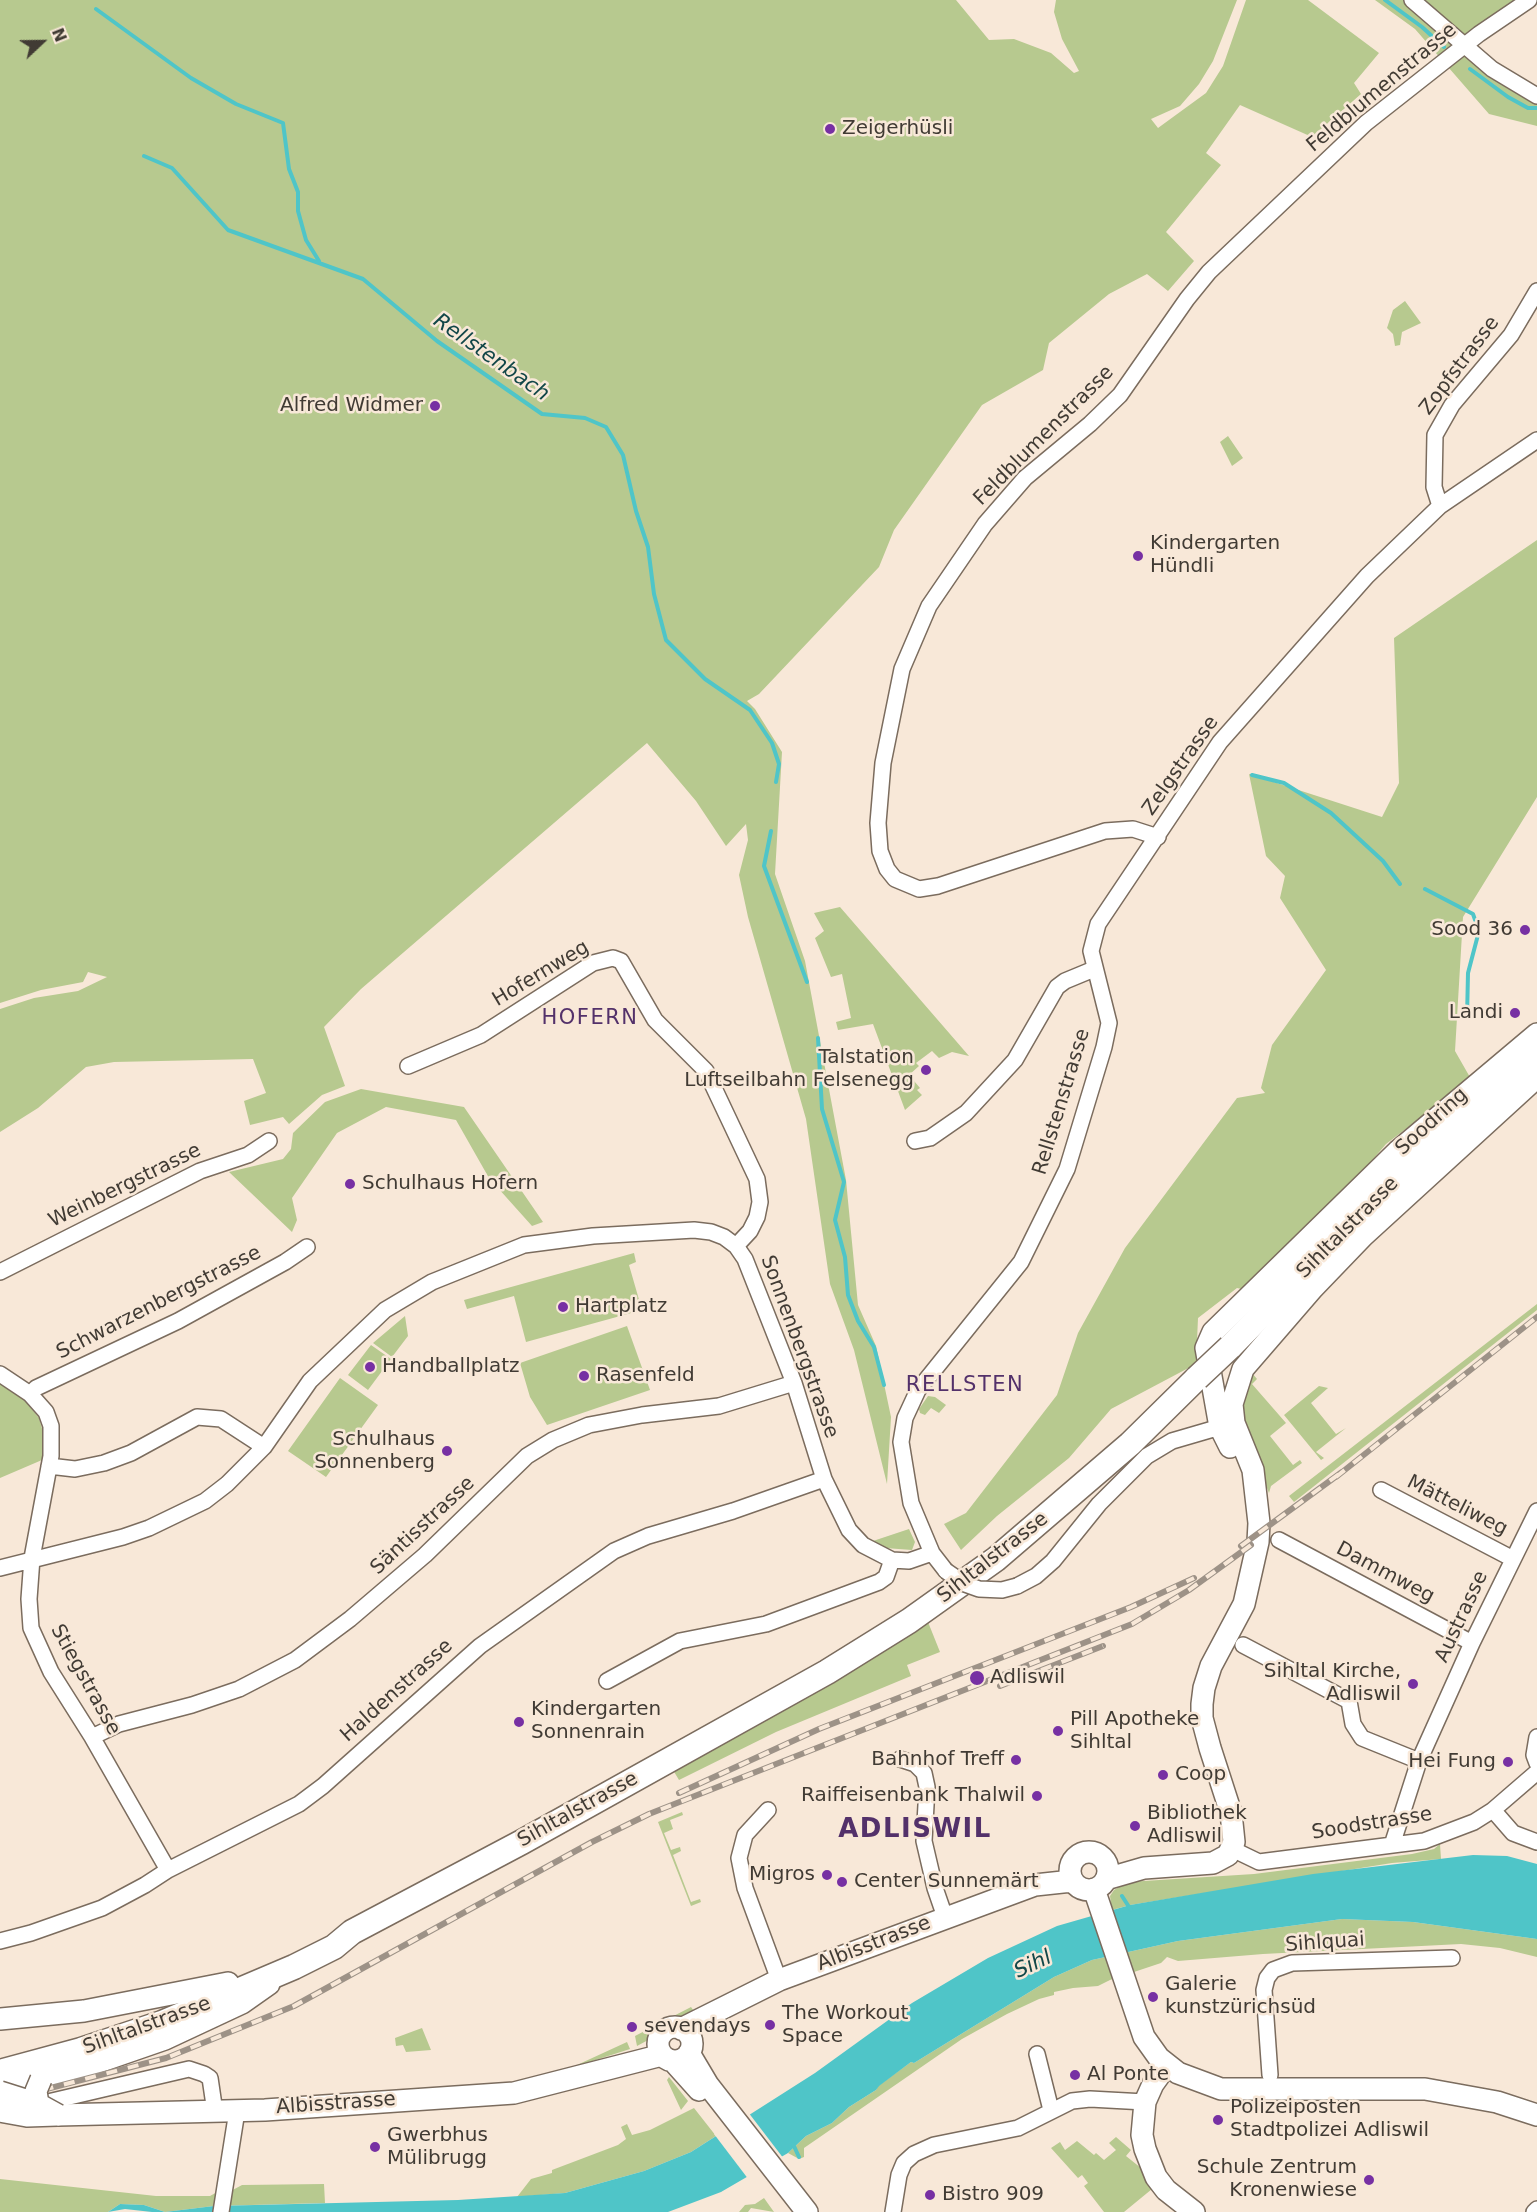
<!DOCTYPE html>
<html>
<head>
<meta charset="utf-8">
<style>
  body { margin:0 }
  #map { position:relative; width:1537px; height:2212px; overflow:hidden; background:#f8e8d8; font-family:"DejaVu Sans",sans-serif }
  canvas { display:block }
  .north { position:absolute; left:12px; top:12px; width:60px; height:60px; -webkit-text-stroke:4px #f8e8d8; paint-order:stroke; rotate:68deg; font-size:16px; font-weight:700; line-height:24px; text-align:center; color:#413b34 }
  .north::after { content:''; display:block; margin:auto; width:21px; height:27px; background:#413b34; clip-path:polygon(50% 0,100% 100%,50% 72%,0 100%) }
</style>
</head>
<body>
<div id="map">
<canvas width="1537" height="2212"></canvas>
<div class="north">N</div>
</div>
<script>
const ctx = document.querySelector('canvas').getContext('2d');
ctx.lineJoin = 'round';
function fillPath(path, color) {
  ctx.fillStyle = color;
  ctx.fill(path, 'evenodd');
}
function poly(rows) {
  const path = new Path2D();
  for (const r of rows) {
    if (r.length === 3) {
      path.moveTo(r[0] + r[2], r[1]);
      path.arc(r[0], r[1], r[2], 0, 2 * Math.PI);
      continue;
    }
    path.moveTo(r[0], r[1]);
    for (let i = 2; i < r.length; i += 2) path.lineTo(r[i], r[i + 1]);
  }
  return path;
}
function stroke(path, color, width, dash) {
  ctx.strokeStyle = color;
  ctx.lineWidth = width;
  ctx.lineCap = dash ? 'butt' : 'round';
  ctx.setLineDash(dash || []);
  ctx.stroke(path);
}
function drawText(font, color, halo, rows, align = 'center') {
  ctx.font = font + ' "DejaVu Sans",sans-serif';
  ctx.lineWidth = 5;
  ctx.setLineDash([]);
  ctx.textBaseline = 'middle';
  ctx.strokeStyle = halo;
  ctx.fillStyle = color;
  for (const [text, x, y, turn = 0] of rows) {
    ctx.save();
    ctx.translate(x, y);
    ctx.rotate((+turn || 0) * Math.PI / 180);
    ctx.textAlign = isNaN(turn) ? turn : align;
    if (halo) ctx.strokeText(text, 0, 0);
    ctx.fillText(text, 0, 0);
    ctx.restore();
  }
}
fillPath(poly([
  [0,0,956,0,989,40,1014,39,1051,53,1074,73,1079,71,1062,39,1054,12,1056,0,1237,0,1213,61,1199,84,1180,106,1151,119,1158,128,1206,93,1223,66,1246,0,1308,0,1379,53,1354,83,1361,94,1312,137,1240,105,1206,153,1221,165,1166,232,1194,261,1168,291,1147,274,1109,294,1049,343,1043,370,982,405,894,530,879,567,759,694,747,701,755,709,782,752,775,874,805,961,846,1180,858,1305,876,1346,891,1417,887,1484,854,1350,830,1284,806,1119,748,917,739,875,748,840,746,824,726,846,696,801,647,743,361,989,324,1027,345,1086,322,1095,289,1124,283,1117,250,1125,244,1101,266,1093,253,1059,114,1062,86,1067,38,1108,0,1132,0,1009,34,998,78,991,107,977,88,972,83,982,41,990,0,1003],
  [1375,0,1518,0,1453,43,1507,88,1537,101,1537,126,1489,114,1415,29],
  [1405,301,1421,323,1402,332,1400,345,1395,346,1393,334,1387,328,1393,310],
  [1228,436,1243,458,1232,466,1220,442],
  [1537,540,1537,797,1463,917,1455,1051,1471,1079,1386,1144,1347,1190,1246,1290,1237,1288,1198,1318,1196,1364,1111,1409,1069,1458,997,1516,961,1550,944,1524,966,1513,1057,1395,1078,1333,1125,1248,1237,1098,1265,1093,1261,1088,1272,1045,1326,970,1280,898,1285,876,1266,856,1249,774,1382,817,1399,783,1394,638],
  [840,907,969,1056,952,1052,939,1058,932,1051,916,1063,919,1066,909,1075,920,1088,917,1090,922,1095,905,1110,873,1024,838,1030,836,1022,851,1018,842,974,831,977,815,938,824,931,814,913],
  [361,1089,464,1107,543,1222,532,1226,489,1178,456,1120,386,1107,337,1133,292,1198,297,1220,292,1232,229,1172,283,1159,291,1149,293,1133,325,1102],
  [634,1253,636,1262,629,1265,642,1310,526,1342,514,1296,467,1309,464,1300],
  [1537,1304,1537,1310,1294,1502,1289,1496],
  [405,1316,408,1336,392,1357,373,1343],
  [627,1326,650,1390,547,1425,530,1397,520,1363],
  [371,1345,391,1359,368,1390,348,1375],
  [1252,1373,1257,1379,1252,1384,1286,1423,1270,1436,1293,1465,1300,1460,1302,1463,1271,1486,1269,1493,1246,1435,1241,1410],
  [340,1378,378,1405,326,1477,288,1451],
  [0,1382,22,1397,39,1418,43,1432,42,1460,0,1478],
  [1319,1386,1328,1388,1311,1403,1336,1434,1346,1428,1316,1452,1324,1458,1321,1460,1284,1415],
  [928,1396,935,1397,946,1405,939,1413,931,1408,925,1415,920,1413,919,1409],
  [909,1529,915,1542,912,1550,885,1548,873,1541],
  [928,1622,940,1652,907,1665,911,1676,776,1732,679,1780,673,1770,833,1682],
  [682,1812,683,1815,670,1820,673,1829,664,1833,671,1850,680,1847,681,1851,673,1855,691,1902,700,1899,701,1902,691,1906,658,1822],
  [1440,1844,1441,1859,1392,1863,1130,1905,1112,1910,1110,1896,1114,1890,1128,1882,1254,1874,1412,1854,1434,1849],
  [1342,1919,1413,1922,1537,1939,1537,1957,1500,1948,1461,1944,1263,1954,1178,1961,1167,1957,1161,1963,1110,1980,1098,1986,1073,1988,1054,1992,1054,1995,1039,1999,1007,2014,962,2039,804,2148,804,2157,799,2159,788,2153,806,2136,832,2123,849,2107,876,2090,878,2086,911,2062,914,2063,1054,1977,1092,1960,1178,1941],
  [691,2007,696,2014,663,2023,652,2033,650,2039,637,2046,635,2036],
  [422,2028,431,2050,406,2052,403,2045,396,2046,395,2038],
  [627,2042,630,2049,577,2066,577,2065],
  [669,2077,688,2101,681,2110,667,2080],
  [694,2108,716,2136,691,2152,644,2171,565,2193,517,2197,531,2179,552,2173,552,2170,618,2145,626,2139,621,2127,627,2124,632,2135,650,2130],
  [1116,2137,1131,2150,1126,2156,1141,2168,1152,2189,1124,2212,1104,2212,1084,2186,1088,2183,1082,2175,1078,2178,1051,2148,1060,2142,1065,2150,1077,2141,1094,2155,1096,2153,1104,2160,1116,2150,1109,2143],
  [0,2179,156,2196,210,2196,219,2191,229,2192,242,2185,324,2184,325,2203,214,2206,165,2212,144,2205,120,2204,108,2212,0,2212],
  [764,2198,774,2212,751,2208,748,2212,739,2212,745,2205,755,2204]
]), '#b7c98f');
fillPath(poly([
  [1473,1855,1507,1856,1537,1864,1537,1939,1413,1922,1342,1919,1178,1941,1092,1960,1054,1977,914,2063,911,2062,879,2086,876,2090,849,2107,832,2123,806,2136,788,2153,721,2192,668,2212,152,2212,125,2209,108,2212,120,2204,144,2205,165,2212,214,2206,458,2200,565,2193,644,2171,691,2152,815,2073,912,2003,988,1958,1057,1926,1130,1905,1313,1874]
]), '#4fc5c8');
fillPath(poly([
  [748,2112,784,2159,749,2180,714,2134]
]), '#f8e8d8');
stroke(poly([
  [1385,0,1422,27,1444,47],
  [96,9,191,78,236,104,283,123,289,169,298,192,298,211,306,240,319,261],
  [1470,69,1508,97,1528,108,1537,108],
  [144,156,172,168,228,230,363,279,437,341,542,414,585,418,606,427,623,455,636,511,648,547,654,594,666,640,705,679,750,710,772,743,779,764,776,782],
  [1252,775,1284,783,1331,813,1383,861,1400,884],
  [771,831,764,866,807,982],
  [1425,889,1473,914,1479,931,1468,973,1467,1018],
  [818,1038,822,1109,844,1182,835,1220,845,1257,848,1295,858,1321,874,1347,884,1385],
  [1122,1896,1131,1910],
  [793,2144,799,2157]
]), '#4fc5c8', 4);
const street = poly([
  [1412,0,1492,69,1537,96],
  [1440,506,1434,487,1435,435,1452,405,1511,335,1537,291],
  [1158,837,1133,829,1105,831,938,886,919,889,895,879,887,869,880,851,878,823,883,763,902,669,929,606,985,524,1025,478,1090,424,1120,395,1187,299,1209,272,1366,123,1479,34,1529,0],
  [408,1066,481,1035,593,963,613,958,621,961,655,1020,706,1071,757,1179,760,1202,757,1217,750,1231,736,1246],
  [915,1141,930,1138,966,1113,1015,1060,1057,987,1065,981,1094,969],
  [0,1272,200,1171,248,1155,269,1141],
  [0,1374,30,1394,46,1412,51,1426,51,1456,32,1558,29,1599,31,1628,51,1672,92,1737,168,1870],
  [30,1394,36,1388,178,1321,285,1262,307,1247],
  [49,1466,75,1469,104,1463,131,1453,197,1417,221,1419,264,1447],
  [1381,1490,1513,1559],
  [1279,1540,1472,1643],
  [0,1568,123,1537,149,1528,205,1501,227,1484,264,1447,310,1381,385,1310,432,1282,524,1245,593,1236,694,1230,711,1232,724,1237,736,1246,745,1259,794,1383,824,1479,849,1530,863,1545,892,1560,909,1561,932,1553],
  [946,1571,932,1553,911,1503,901,1442,905,1418,918,1390,1021,1262,1067,1169,1104,1047,1109,1023,1091,951,1098,924,1220,742,1367,576,1440,506,1537,440],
  [1017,1586,1036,1576,1053,1561,1099,1504,1147,1456,1172,1441,1220,1427],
  [1243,1645,1349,1701,1353,1724,1362,1738,1419,1761],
  [607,1681,680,1641,766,1624,879,1582,886,1577,892,1560],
  [92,1737,119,1724,192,1705,239,1689,295,1660,350,1619,425,1555,527,1456,553,1440,589,1425,642,1415,719,1406,794,1383],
  [1537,1737,1534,1755,1537,1763],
  [900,1759,915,1764,924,1773,927,1787,924,1841,935,1888,945,1917],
  [768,1810,745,1835,739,1858,745,1888,779,1980],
  [1493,1810,1513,1833,1537,1842],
  [1392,1845,1419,1761,1472,1643,1537,1511],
  [1232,1849,1259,1862,1424,1841,1474,1822,1493,1810,1537,1772],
  [0,1941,31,1933,102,1908,145,1885,168,1870,299,1804,323,1786,480,1646,614,1551,648,1536,733,1511,824,1479],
  [1037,2054,1051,2110],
  [1270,2075,1264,1990,1267,1978,1273,1970,1292,1963,1452,1958],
  [35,2105,189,2069,204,2074,210,2078,215,2112],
  [221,2212,237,2111],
  [893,2212,899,2175,904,2163,914,2154,934,2145,1018,2128,1072,2101,1090,2099,1145,2102],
  [1534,2212,1537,2209]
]);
const secondary = poly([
  [1230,1447,1220,1427,1206,1348,1213,1332,1398,1151,1537,1034],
  [1089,1871,19],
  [1106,1879,1144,1868,1213,1863,1228,1855,1234,1842,1231,1813,1210,1748,1202,1718,1202,1704,1204,1688,1211,1666,1244,1604,1258,1542,1259,1523,1253,1470,1234,1423,1232,1404,1243,1369,1313,1288,1363,1236,1537,1077],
  [1094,1889,1144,2037,1159,2058,1178,2073,1221,2089,1425,2089,1497,2102,1537,2115],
  [0,2019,84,2011,228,1983],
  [675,2044,17],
  [681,2029,779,1980,1035,1885,1072,1881],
  [689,2053,708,2085,807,2212],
  [673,2061,699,2090],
  [1166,2066,1153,2084,1145,2102,1142,2135,1145,2149,1156,2177,1166,2190,1194,2212],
  [0,2090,84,2067,165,2039,242,2003,269,1984],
  [58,2115,265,2110,514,2093,662,2055]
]);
const primary = poly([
  [1230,1347,1369,1205,1537,1053],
  [0,2072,81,2050,162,2023,294,1967,334,1947,352,1932,522,1842,827,1672,909,1621,996,1559,1130,1444,1197,1378]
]);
stroke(street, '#7b6c5e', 18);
stroke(secondary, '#7b6c5e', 24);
stroke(primary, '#7b6c5e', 27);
stroke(street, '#fff', 15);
stroke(secondary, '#fff', 21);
stroke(primary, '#fff', 24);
const rail = poly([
  [1336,1477,1537,1317],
  [1241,1546,1342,1472],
  [1000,1686,1103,1646],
  [679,1793,819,1729,1131,1607,1194,1578],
  [0,2101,166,2058,294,2006,592,1842,649,1814,1132,1624,1189,1590,1251,1545]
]);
stroke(rail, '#9d9287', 6);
stroke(rail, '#f8e8d8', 4, [11]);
const streetBridge = poly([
  [946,1571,965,1584,979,1589,1002,1590,1017,1586]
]);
const secondaryBridge = poly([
  [0,2092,38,2104,58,2115],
  [38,2104,36,2091,41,2079],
  [0,2111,27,2116,57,2115]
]);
const primaryBridge = poly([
  [1197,1378,1230,1347]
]);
stroke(streetBridge, '#7b6c5e', 18, []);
stroke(secondaryBridge, '#7b6c5e', 24, []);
stroke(primaryBridge, '#7b6c5e', 27, []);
stroke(streetBridge, '#fff', 15);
stroke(secondaryBridge, '#fff', 21);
stroke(primaryBridge, '#fff', 24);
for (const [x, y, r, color] of [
  [830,129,6,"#7730a3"],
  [435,406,6,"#7730a3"],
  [1138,556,6,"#7730a3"],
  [1525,930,6,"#7730a3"],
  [1515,1013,6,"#7730a3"],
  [926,1070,6,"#7730a3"],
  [350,1184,6,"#7730a3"],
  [563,1307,6,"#7730a3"],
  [370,1367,6,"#7730a3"],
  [584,1376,6,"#7730a3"],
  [447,1451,6,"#7730a3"],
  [977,1678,8,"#7730a3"],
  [1413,1684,6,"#7730a3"],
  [519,1722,6,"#7730a3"],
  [1058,1731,6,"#7730a3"],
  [1016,1760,6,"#7730a3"],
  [1508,1762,6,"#7730a3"],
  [1163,1775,6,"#7730a3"],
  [1037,1796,6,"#7730a3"],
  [1135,1826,6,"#7730a3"],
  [827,1875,6,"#7730a3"],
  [842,1882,6,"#7730a3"],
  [1153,1997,6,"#7730a3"],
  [770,2025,6,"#7730a3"],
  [632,2027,6,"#7730a3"],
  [1075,2075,6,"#7730a3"],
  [1218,2120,6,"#7730a3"],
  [375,2147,6,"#7730a3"],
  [1369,2180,6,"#7730a3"],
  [930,2195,6,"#7730a3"]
]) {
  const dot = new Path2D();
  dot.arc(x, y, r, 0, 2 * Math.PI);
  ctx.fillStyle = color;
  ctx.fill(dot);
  stroke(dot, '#f8e8d8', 2);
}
drawText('20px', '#413b34', '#f8e8d8', [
  ["Feldblumenstrasse",1382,88,-40],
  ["Zopfstrasse",1460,366,-53],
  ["Feldblumenstrasse",1044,436,-45],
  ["Zelgstrasse",1181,766,-55],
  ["Hofernweg",541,974,-31],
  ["Rellstenstrasse",1062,1102,-73],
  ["Soodring",1432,1122,-42],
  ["Weinbergstrasse",125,1186,-26],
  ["Sihltalstrasse",1348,1228,-45],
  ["Schwarzenbergstrasse",159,1303,-27],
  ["Sonnenbergstrasse",799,1347,70],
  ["Mätteliweg",1457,1506,27],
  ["Säntisstrasse",423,1526,-43],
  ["Sihltalstrasse",993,1558,-38],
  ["Dammweg",1385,1573,28],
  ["Austrasse",1462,1617,-65],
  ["Stiegstrasse",85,1680,61],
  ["Haldenstrasse",397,1691,-42],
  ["Sihltalstrasse",578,1810,-29],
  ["Soodstrasse",1372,1824,-9],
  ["Sihlquai",1325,1943,-4],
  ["Albisstrasse",874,1944,-21],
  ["Sihltalstrasse",147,2026,-20],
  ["Albisstrasse",336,2104,-4]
]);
drawText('20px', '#413b34', '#f8e8d8', [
  ["Zeigerhüsli",842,129],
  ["Alfred Widmer",423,406,"right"],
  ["Kindergarten",1150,544],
  ["Hündli",1150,567],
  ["Sood 36",1513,930,"right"],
  ["Landi",1503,1013,"right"],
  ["Talstation",914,1058,"right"],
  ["Luftseilbahn Felsenegg",914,1081,"right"],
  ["Schulhaus Hofern",362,1184],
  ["Hartplatz",575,1307],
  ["Handballplatz",382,1367],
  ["Rasenfeld",596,1376],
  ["Schulhaus",435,1440,"right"],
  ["Sonnenberg",435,1463,"right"],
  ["Sihltal Kirche,",1401,1672,"right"],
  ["Adliswil",1401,1695,"right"],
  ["Adliswil",990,1678],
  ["Kindergarten",531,1710],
  ["Sonnenrain",531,1733],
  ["Pill Apotheke",1070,1720],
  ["Sihltal",1070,1743],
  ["Bahnhof Treff",1004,1760,"right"],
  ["Hei Fung",1496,1762,"right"],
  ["Coop",1175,1775],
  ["Raiffeisenbank Thalwil",1025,1796,"right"],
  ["Bibliothek",1147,1814],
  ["Adliswil",1147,1837],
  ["Migros",815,1875,"right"],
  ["Center Sunnemärt",854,1882],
  ["Galerie",1165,1985],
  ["kunstzürichsüd",1165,2008],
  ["The Workout",782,2014],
  ["Space",782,2037],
  ["sevendays",644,2027],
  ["Al Ponte",1087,2075],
  ["Polizeiposten",1230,2108],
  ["Stadtpolizei Adliswil",1230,2131],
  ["Gwerbhus",387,2136],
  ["Mülibrugg",387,2159],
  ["Schule Zentrum",1357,2168,"right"],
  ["Kronenwiese",1357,2191,"right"],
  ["Bistro 909",942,2195]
], 'left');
drawText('italic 21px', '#124748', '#f8e8d8', [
  ["Rellstenbach",491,358,35],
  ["Sihl",1033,1965,-25]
]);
ctx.letterSpacing = '1.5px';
drawText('21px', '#53316a', '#f8e8d8', [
  ["HOFERN",590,1019],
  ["RELLSTEN",965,1386]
]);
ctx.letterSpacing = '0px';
ctx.letterSpacing = '1.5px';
drawText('bold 26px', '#53316a', '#f8e8d8', [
  ["ADLISWIL",915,1830]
]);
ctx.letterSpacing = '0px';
</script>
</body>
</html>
